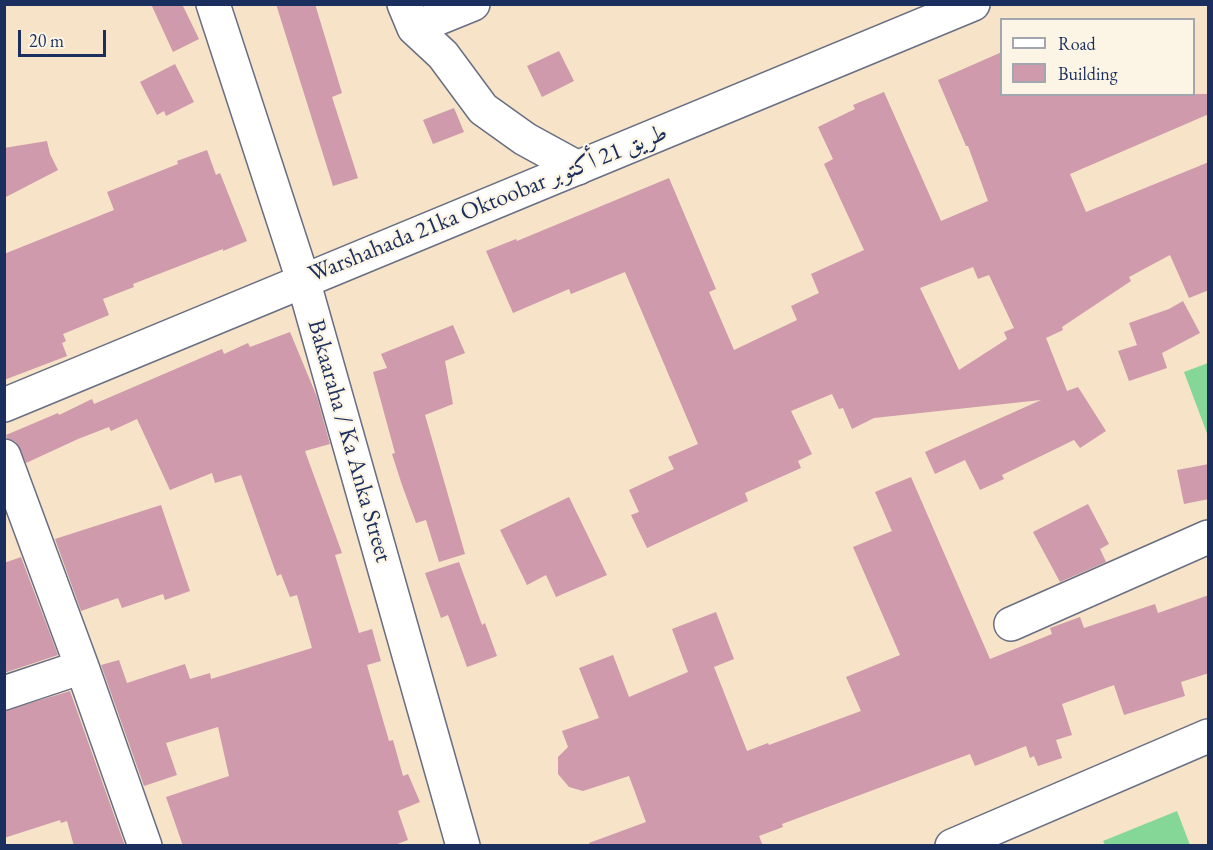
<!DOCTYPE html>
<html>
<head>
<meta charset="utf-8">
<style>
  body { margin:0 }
  #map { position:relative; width:1213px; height:850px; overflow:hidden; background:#f6e3c8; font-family:"EB Garamond",serif }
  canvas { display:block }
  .frame { position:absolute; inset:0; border:6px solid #1b2f5e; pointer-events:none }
  .legend { position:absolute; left:1000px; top:18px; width:195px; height:78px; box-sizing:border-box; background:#fcf5e5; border:2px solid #a2a6af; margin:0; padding:8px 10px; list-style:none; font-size:18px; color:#1b2f5e }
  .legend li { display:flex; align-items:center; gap:12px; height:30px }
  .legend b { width:30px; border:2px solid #a2a6af }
  .scale { position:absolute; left:18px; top:30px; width:88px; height:27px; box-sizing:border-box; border:3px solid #1b2f5e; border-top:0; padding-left:8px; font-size:18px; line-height:21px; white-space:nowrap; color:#1b2f5e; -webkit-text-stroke:4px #fcf5e5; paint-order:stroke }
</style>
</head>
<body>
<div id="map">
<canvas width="1213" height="850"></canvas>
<div class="frame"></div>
<ul class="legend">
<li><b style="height:8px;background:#fff"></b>Road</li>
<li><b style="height:16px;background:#ce9aac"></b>Building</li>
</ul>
<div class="scale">20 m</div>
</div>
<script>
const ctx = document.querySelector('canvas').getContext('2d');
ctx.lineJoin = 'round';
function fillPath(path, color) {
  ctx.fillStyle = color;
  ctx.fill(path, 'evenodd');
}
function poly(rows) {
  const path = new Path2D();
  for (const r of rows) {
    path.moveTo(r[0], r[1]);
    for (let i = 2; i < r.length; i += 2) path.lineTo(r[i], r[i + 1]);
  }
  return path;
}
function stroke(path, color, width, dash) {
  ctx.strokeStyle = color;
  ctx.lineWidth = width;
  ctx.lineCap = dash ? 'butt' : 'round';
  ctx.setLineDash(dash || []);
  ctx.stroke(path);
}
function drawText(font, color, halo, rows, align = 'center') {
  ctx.font = font + ' "EB Garamond",Amiri,serif';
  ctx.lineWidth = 4.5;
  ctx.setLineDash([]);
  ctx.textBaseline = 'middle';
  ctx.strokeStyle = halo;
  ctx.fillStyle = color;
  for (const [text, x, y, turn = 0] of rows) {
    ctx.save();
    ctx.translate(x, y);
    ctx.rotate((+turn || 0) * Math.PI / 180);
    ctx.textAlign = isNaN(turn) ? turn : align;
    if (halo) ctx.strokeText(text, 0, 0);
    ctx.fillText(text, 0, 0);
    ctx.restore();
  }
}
fillPath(poly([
  [1208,363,1208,436,1184,372],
  [1177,811,1190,845,1105,845,1103,841]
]), '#85d798');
fillPath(poly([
  [151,4,182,4,199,39,173,52],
  [276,4,315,4,342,93,332,97,358,178,333,186],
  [559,51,574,81,542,97,527,66],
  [1002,52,1002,94,1209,94,1209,114,1070,174,1086,212,1209,162,1209,290,1189,298,1170,255,1129,277,1131,281,1062,327,1063,330,1046,338,1067,391,1078,387,1106,431,1080,448,1074,440,1002,475,1004,479,980,490,965,460,935,474,925,452,1041,400,874,418,852,429,843,408,839,409,832,394,791,411,812,454,798,461,801,468,745,493,748,501,647,548,631,515,639,512,629,490,674,469,668,457,698,444,625,272,571,294,569,289,513,313,486,251,516,239,517,241,669,178,716,289,709,292,734,350,797,320,791,306,819,293,811,274,864,250,824,164,833,159,818,127,855,109,853,105,884,92,941,221,988,201,968,146,966,146,938,80],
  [973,267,978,279,989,275,1014,328,1004,332,1007,339,959,370,920,288],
  [175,64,194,102,166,116,164,111,157,115,140,82],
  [454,108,464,132,433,144,423,120],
  [47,141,50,154,58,170,4,198,4,148],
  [207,150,216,175,220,173,247,241,223,251,223,249,133,284,134,287,103,299,109,315,63,334,66,341,62,343,67,356,4,380,4,254,114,210,107,192,178,164,177,161],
  [1183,301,1200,333,1162,353,1167,368,1129,381,1118,351,1137,345,1129,323,1169,309],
  [453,325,465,353,445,361,453,404,425,415,465,554,439,562,426,520,416,523,402,485,392,454,395,453,373,372,387,368,381,354],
  [290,332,317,397,330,444,305,451,342,553,335,555,359,633,372,629,381,661,367,665,389,741,393,740,403,776,408,774,420,802,398,811,408,840,392,846,183,846,166,797,229,776,218,727,166,743,177,775,144,786,101,665,119,660,127,683,185,664,190,679,210,673,211,679,312,648,297,595,290,597,281,574,277,576,241,475,215,483,212,473,170,490,137,419,111,431,109,427,78,439,26,463,16,442,7,438,6,435,58,413,59,415,92,399,94,404,222,349,224,354,248,343,250,347],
  [1209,464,1209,499,1184,504,1177,470],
  [911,477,990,659,1052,634,1050,628,1080,617,1084,628,1155,604,1158,613,1209,595,1209,673,1181,682,1185,696,1124,715,1114,685,1062,704,1072,735,1056,740,1062,758,1038,766,1034,756,1030,758,1026,746,975,766,970,754,782,824,783,827,759,836,763,846,590,846,589,843,646,822,629,776,583,791,569,787,558,774,558,757,568,747,562,731,599,718,579,668,613,655,629,697,688,672,672,629,716,612,734,659,714,667,747,751,768,743,769,745,861,711,846,677,900,655,853,547,892,531,875,492],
  [569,497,607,575,556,597,546,575,527,585,500,530],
  [1088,504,1109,544,1100,549,1106,562,1060,582,1033,532],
  [161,505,190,591,165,600,163,594,122,608,118,598,81,611,55,539],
  [21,557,58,655,4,673,4,563],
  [459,562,482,625,485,623,497,656,467,667,448,615,441,618,425,573],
  [70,691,125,846,74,846,67,821,61,823,60,820,4,838,4,711]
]), '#ce9aac');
const minor = poly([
  [213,4,303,280,463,846],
  [404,4,414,28,443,55,483,109,525,139,578,168],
  [414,28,473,4],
  [4,456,82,667,145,846],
  [1011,624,1208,537],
  [4,693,82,667],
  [952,846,1208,736]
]);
const major = poly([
  [4,405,973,4]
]);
stroke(minor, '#686e83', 36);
stroke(major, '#686e83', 36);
stroke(minor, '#fff', 33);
stroke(major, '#fff', 33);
drawText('24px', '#1b2f5e', '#fcf5e5', [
  ["Warshahada 21ka Oktoobar طريق 21 أكتوبر",488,204,-22],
  ["Bakaaraha / Ka Anka Street",349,441,74]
]);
</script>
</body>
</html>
